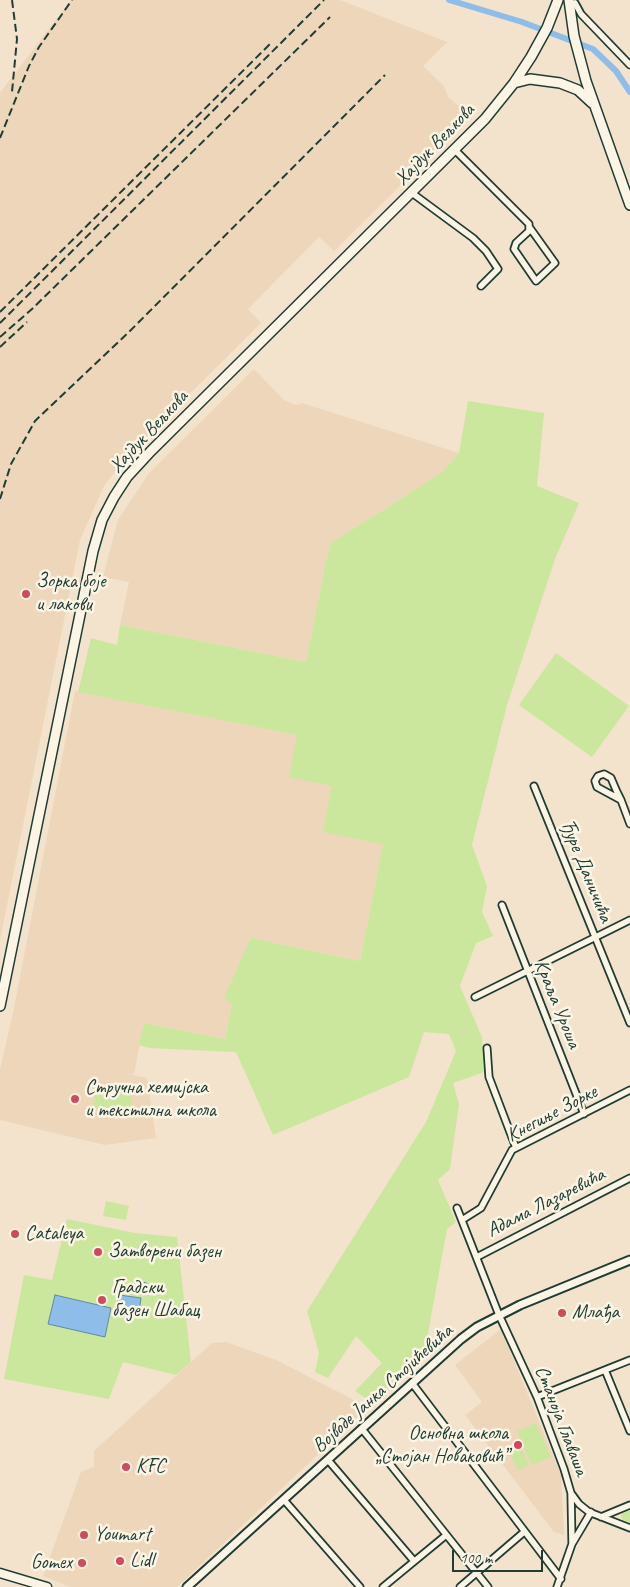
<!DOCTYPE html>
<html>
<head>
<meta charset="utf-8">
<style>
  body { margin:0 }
  #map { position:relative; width:630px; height:1587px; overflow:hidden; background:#f3e3cc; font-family:Caveat,sans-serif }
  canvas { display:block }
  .scale { position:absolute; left:452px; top:1550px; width:91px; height:22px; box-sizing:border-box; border:2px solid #1f3d34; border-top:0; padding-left:6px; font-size:15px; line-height:18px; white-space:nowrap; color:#1f3d34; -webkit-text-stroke:4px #fcf5e5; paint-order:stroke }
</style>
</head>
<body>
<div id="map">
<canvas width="630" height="1587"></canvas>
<div class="scale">100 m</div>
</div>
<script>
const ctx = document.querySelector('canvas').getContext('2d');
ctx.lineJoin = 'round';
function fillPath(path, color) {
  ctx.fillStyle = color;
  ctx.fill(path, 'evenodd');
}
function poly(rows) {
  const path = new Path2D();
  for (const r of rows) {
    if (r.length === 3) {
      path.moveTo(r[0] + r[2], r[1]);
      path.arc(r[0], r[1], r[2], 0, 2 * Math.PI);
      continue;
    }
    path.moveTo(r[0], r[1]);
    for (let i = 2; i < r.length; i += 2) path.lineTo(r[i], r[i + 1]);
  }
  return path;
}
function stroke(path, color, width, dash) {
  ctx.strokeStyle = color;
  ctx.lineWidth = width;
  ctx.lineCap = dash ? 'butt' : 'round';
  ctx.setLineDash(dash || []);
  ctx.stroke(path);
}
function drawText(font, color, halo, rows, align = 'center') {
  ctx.font = font + ' Caveat,sans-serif';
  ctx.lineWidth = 5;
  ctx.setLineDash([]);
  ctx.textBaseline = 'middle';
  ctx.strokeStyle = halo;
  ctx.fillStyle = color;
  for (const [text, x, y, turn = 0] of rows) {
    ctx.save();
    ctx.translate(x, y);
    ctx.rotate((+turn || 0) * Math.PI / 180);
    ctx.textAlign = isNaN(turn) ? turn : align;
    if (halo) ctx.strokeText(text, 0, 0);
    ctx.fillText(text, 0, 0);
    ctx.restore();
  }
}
fillPath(poly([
  [71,0,340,0,447,42,423,66,443,85,449,98,462,109,455,120,460,127,334,251,319,237,248,309,261,323,124,459,104,486,80,540,0,940,0,93],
  [254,369,284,400,296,405,302,403,459,453,441,473,331,543,326,561,306,662,120,625,129,582,103,577,118,520,149,473],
  [75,691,297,735,332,785,383,844,360,961,251,938,232,1004,225,1039,144,1023,134,1074,128,1074,147,1078,156,1138,105,1145,0,1120,0,1069,13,1013],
  [501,1329,561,1475,564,1535,554,1532,465,1415,482,1402,455,1365],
  [226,1342,276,1360,352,1399,363,1412,177,1587,70,1587,43,1576,81,1472,94,1467,94,1451,212,1343]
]), '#edd6ba');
fillPath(poly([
  [468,401,544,413,537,486,579,503,555,559,507,705,472,845,487,886,482,912,493,936,476,943,460,986,482,1037,484,1072,453,1083,459,1104,450,1169,438,1180,456,1222,447,1229,424,1355,373,1403,355,1391,382,1363,356,1336,328,1378,315,1372,319,1353,307,1311,426,1122,456,1051,449,1034,424,1032,409,1077,273,1135,236,1052,149,1048,139,1045,144,1023,225,1039,232,1004,224,998,251,938,360,961,383,844,323,832,332,786,289,777,297,735,78,692,91,638,117,645,120,625,306,662,326,561,331,543,441,473,459,453],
  [556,653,629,706,592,757,519,705],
  [96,1089,132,1096,129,1114,93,1107],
  [106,1201,129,1206,126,1220,103,1216],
  [67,1219,135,1233,177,1237,191,1362,176,1375,123,1362,109,1399,4,1379,24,1275,52,1280],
  [536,1423,551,1457,532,1465,517,1431],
  [520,1444,529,1465,517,1470,508,1449],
  [630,1508,630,1523,623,1520,621,1516,622,1512]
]), '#cbe79e');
const water = poly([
  [144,1288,5.5],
  [55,1295,111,1308,105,1337,48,1324,55,1295],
  [119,1295,141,1298,139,1312,117,1308,119,1295]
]);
fillPath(water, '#8ebde9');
stroke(water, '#628aa1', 1);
stroke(poly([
  [449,0,522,22,593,49,616,71,630,92]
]), '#8ebde9', 6);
const minor = poly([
  [575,3,581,14,630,65],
  [455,150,529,224,529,231,516,243,514,249,536,281,555,263,530,228],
  [412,193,473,238,486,251,498,269,481,286],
  [534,786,630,1023],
  [621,800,597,787,595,781,598,776,604,774,611,778,617,792,621,800,630,824],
  [502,905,584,1114],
  [475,997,630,920],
  [487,1048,489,1077,516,1148],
  [457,1208,499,1315,537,1397,564,1469,571,1493,572,1544],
  [462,1220,481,1208,512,1150,630,1090],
  [477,1257,630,1178],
  [605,1370,630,1431],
  [412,1383,561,1579],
  [537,1397,630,1360],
  [362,1429,488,1587],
  [328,1460,414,1561],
  [571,1493,579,1504,589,1512,630,1528],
  [284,1500,360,1587],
  [601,1517,630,1505],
  [383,1587,445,1536],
  [460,1587,524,1532],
  [557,1587,572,1544,591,1512]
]);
const tertiary = poly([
  [187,1587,461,1339,477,1327,520,1305,630,1260]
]);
const secondary = poly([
  [0,1573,47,1587]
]);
const primary = poly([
  [569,0,574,36,586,81,630,205],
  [514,83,530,79,560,83,578,90,592,103],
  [0,1006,93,551,102,520,114,497,127,477,151,451,485,119,514,83,531,57,547,28,558,0]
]);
stroke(minor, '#1f3d34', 9);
stroke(tertiary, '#1f3d34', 11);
stroke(secondary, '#1f3d34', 11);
stroke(primary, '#1f3d34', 12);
stroke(minor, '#fcf5e5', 5.5);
stroke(tertiary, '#fcf5e5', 7);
stroke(secondary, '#fcf5e5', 8);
stroke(primary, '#fcf5e5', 9);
stroke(poly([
  [12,0,17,39,12,92],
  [0,138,29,66,39,47,72,0],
  [0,312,270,44],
  [0,323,324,0],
  [0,337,32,309,330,17],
  [0,347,27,322],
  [0,499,11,464,35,421,129,332,385,75]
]), '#1f3d34', 2, [8, 4]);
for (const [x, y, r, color] of [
  [26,594,5,"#d1495b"],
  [75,1099,5,"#d1495b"],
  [15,1234,5,"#d1495b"],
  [98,1252,5,"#d1495b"],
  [102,1300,5,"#d1495b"],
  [562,1313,5,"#d1495b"],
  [518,1445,5,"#d1495b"],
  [126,1467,5,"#d1495b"],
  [84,1535,5,"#d1495b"],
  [120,1561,5,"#d1495b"],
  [82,1563,5,"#d1495b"]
]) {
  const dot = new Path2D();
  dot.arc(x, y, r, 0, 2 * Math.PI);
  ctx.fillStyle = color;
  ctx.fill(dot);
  stroke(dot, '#fcf5e5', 2);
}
drawText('20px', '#1f3d34', '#fcf5e5', [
  ["Хајдук Вељкова",435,145,-46],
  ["Хајдук Вељкова",149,432,-47],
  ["Ђуре Даничића",586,871,68],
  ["Краља Уроша",557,1004,68],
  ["Кнегиње Зорке",552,1114,-28],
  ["Адама Лазаревића",546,1203,-27],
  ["Војводе Јанка Стојићевића",383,1389,-42],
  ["Станоја Главаша",561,1421,69]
]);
drawText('20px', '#1f3d34', '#fcf5e5', [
  ["Зорка боје",36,582],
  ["и лакови",36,605],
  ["Стручна хемијска",85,1088],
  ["и текстилна школа",85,1111],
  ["Cataleya",25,1234],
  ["Затворени базен",108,1252],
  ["Градски",112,1288],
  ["базен Шабац",112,1311],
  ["Млађа",572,1313],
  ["Основна школа",508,1434,"right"],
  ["„Стојан Новаковић”",508,1457,"right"],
  ["KFC",136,1467],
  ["Youmart",94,1535],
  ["Lidl",130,1561],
  ["Gomex",72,1563,"right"]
], 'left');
</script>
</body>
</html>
